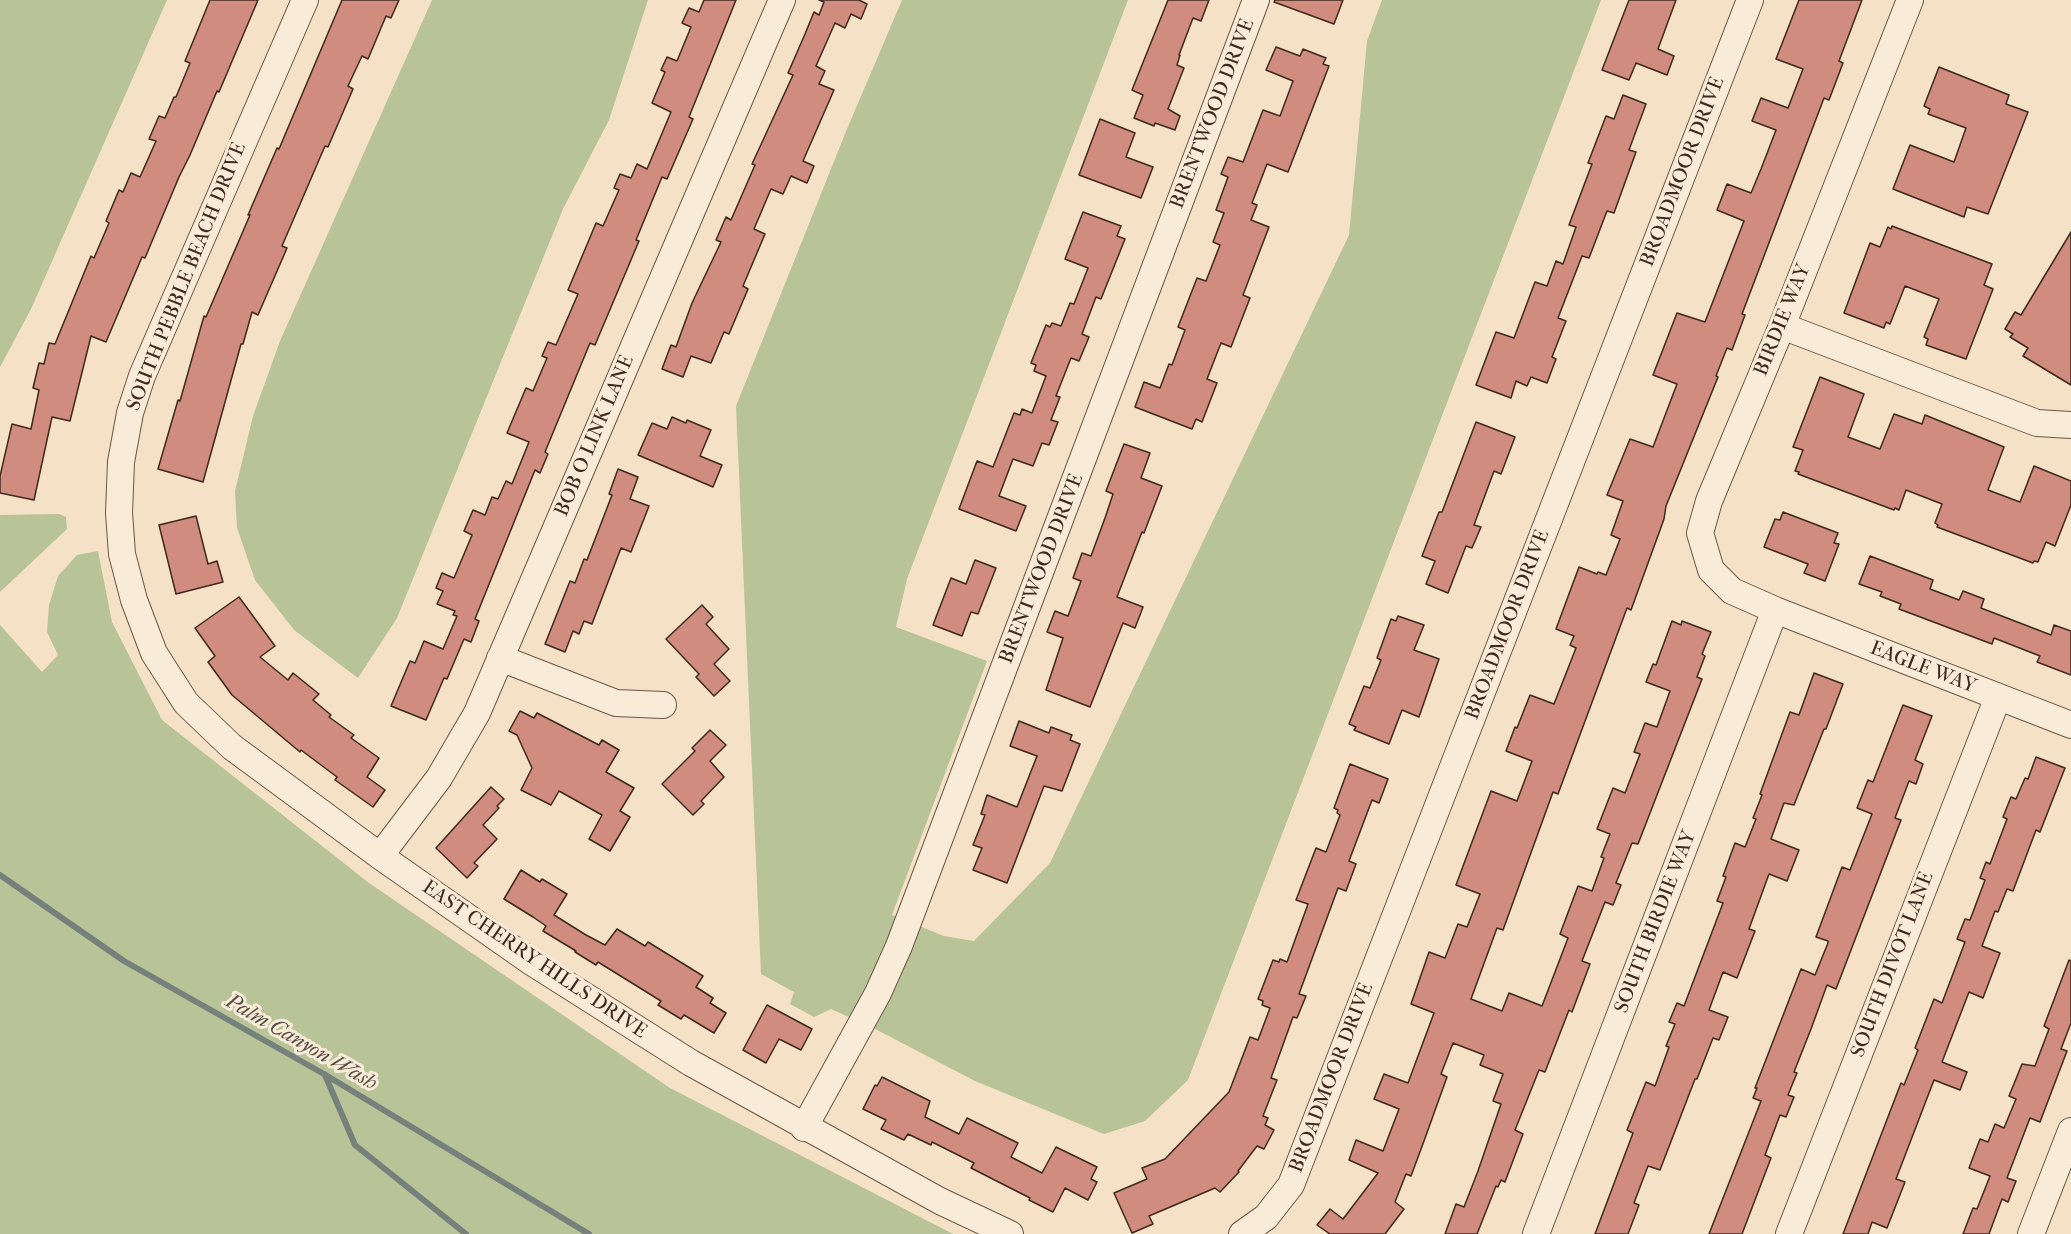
<!DOCTYPE html>
<html>
<head>
<meta charset="utf-8">
<style>
  body { margin:0 }
  canvas { display:block; background:#f5e1c5 }
</style>
</head>
<body>
<canvas width="2071" height="1234"></canvas>
<script>
const ctx = document.querySelector('canvas').getContext('2d');
ctx.lineJoin = 'round';
function fillPath(path, color) {
  ctx.fillStyle = color;
  ctx.fill(path, 'evenodd');
}
function poly(rows) {
  const path = new Path2D();
  for (const r of rows) {
    path.moveTo(r[0], r[1]);
    for (let i = 2; i < r.length; i += 2) path.lineTo(r[i], r[i + 1]);
  }
  return path;
}
function stroke(path, color, width, dash) {
  ctx.strokeStyle = color;
  ctx.lineWidth = width;
  ctx.lineCap = dash ? 'butt' : 'round';
  ctx.setLineDash(dash || []);
  ctx.stroke(path);
}
function drawText(font, color, halo, rows, align = 'center') {
  ctx.font = font + ' "IM FELL French Canon",serif';
  ctx.lineWidth = 6;
  ctx.setLineDash([]);
  ctx.textBaseline = 'middle';
  ctx.strokeStyle = halo;
  ctx.fillStyle = color;
  for (const [text, x, y, turn = 0] of rows) {
    ctx.save();
    ctx.translate(x, y);
    ctx.rotate((+turn || 0) * Math.PI / 180);
    ctx.textAlign = isNaN(turn) ? turn : align;
    if (halo) ctx.strokeText(text, 0, 0);
    ctx.fillText(text, 0, 0);
    ctx.restore();
  }
}
fillPath(poly([
  [0,0,167,0,31,309,0,367],
  [432,0,648,0,609,120,563,209,397,618,358,678,294,630,255,580,237,528,235,491,253,416,280,341],
  [902,0,1128,0,907,579,896,627,987,661,892,915,944,936,974,941,1050,863,1349,235,1367,41,1382,0,1601,0,1188,1080,1145,1121,1104,1134,975,1081,879,1031,831,1009,814,1017,790,1004,794,992,761,974,736,406,847,129],
  [59,514,66,517,67,529,0,592,0,515],
  [98,551,112,622,162,720,369,883,670,1088,953,1234,0,1234,0,625,42,672,58,655,47,632,49,605,58,576,77,555]
]), '#b8c397');
stroke(poly([
  [0,875,124,961,324,1074,589,1234],
  [325,1075,355,1145,466,1234]
]), '#77817c', 6);
const building = poly([
  [210,0,258,0,219,92,217,91,190,155,179,177,145,258,142,257,106,342,91,336,70,421,52,417,34,500,0,493,0,476,12,424,31,429,39,390,33,388,39,363,44,364,49,343,55,344,91,256,94,258,109,223,106,221,119,190,123,192,131,173,140,177,156,141,149,139,159,116,165,118,174,97,176,97,190,63,185,61,210,0],
  [342,0,399,0,391,18,386,16,368,59,362,56,348,86,353,89,328,147,325,146,282,246,287,248,258,315,252,312,243,344,241,344,203,482,158,469,178,400,180,401,204,316,206,317,250,215,248,215,277,148,279,149,342,0],
  [704,0,736,0,689,117,693,119,667,179,662,177,636,240,639,241,595,345,590,343,545,452,548,454,540,473,535,470,475,619,479,621,471,642,464,639,447,679,444,678,426,720,391,706,410,661,415,663,424,641,443,649,457,616,453,615,455,611,437,604,443,591,436,588,442,573,454,578,472,535,464,531,473,510,485,515,492,497,498,499,506,481,512,484,529,442,507,433,526,388,533,391,547,358,542,356,548,342,556,345,578,294,568,290,596,223,603,226,619,190,614,188,620,174,631,178,637,164,647,169,671,112,652,103,665,72,661,70,667,57,677,61,691,27,682,23,689,8,699,12,704,0],
  [819,0,859,0,867,4,861,19,851,14,845,28,835,23,816,66,825,71,819,84,834,90,803,161,814,166,807,183,791,176,783,194,771,189,754,229,765,234,743,286,748,289,729,334,724,332,711,363,691,356,683,377,662,369,671,345,676,347,692,303,721,242,716,240,726,217,731,220,755,165,752,164,793,75,788,73,805,34,814,12,819,15,824,2,819,0],
  [1168,0,1209,0,1201,21,1193,18,1179,55,1180,55,1177,65,1184,68,1168,109,1180,116,1175,130,1155,123,1154,126,1134,118,1143,95,1132,90,1168,0],
  [1275,0,1343,0,1334,24,1274,2,1275,0],
  [1629,0,1676,0,1658,49,1674,56,1667,75,1636,63,1629,80,1602,70,1629,0],
  [1799,0,1862,0,1839,61,1843,63,1829,100,1824,98,1742,314,1745,315,1732,350,1727,348,1716,376,1718,377,1666,506,1664,519,1631,610,1627,608,1558,794,1553,792,1503,930,1497,928,1471,999,1502,1011,1509,993,1542,1006,1568,938,1560,934,1578,886,1592,891,1604,858,1601,857,1610,834,1597,829,1613,788,1625,793,1640,754,1634,752,1645,723,1657,727,1670,691,1646,682,1653,664,1656,665,1672,621,1681,625,1682,621,1711,632,1702,654,1705,656,1697,677,1702,679,1638,844,1632,843,1616,883,1621,885,1613,905,1605,902,1582,961,1590,964,1572,1012,1569,1010,1545,1072,1539,1070,1515,1130,1523,1134,1505,1182,1501,1180,1498,1187,1496,1186,1477,1234,1445,1234,1456,1204,1464,1207,1478,1171,1501,1104,1493,1101,1503,1074,1480,1065,1484,1055,1453,1043,1441,1074,1447,1077,1424,1141,1411,1176,1406,1174,1395,1202,1404,1209,1385,1234,1330,1234,1317,1225,1330,1209,1343,1219,1378,1173,1349,1160,1356,1140,1383,1151,1399,1109,1374,1099,1384,1074,1408,1083,1434,1013,1411,1004,1429,952,1445,958,1458,924,1467,927,1480,894,1456,885,1491,791,1517,801,1532,761,1506,751,1515,727,1517,728,1530,695,1554,704,1576,648,1570,645,1574,636,1556,629,1579,567,1597,574,1598,572,1606,575,1620,539,1611,535,1623,501,1607,495,1630,439,1653,447,1677,384,1653,375,1677,313,1705,322,1744,221,1717,210,1727,184,1751,193,1761,169,1776,130,1752,121,1761,98,1788,108,1803,69,1776,59,1799,0],
  [1276,47,1300,56,1303,49,1326,58,1323,64,1329,66,1288,172,1267,164,1252,203,1257,205,1251,220,1269,227,1243,295,1250,298,1231,347,1221,343,1207,379,1217,383,1202,422,1196,419,1192,429,1135,407,1144,382,1160,388,1169,364,1172,365,1185,330,1178,327,1197,278,1206,281,1220,245,1213,242,1224,213,1216,210,1228,177,1221,174,1228,157,1243,162,1263,110,1280,116,1293,81,1266,70,1276,47],
  [1939,67,2009,95,2006,104,2028,112,1988,214,1967,207,1964,217,1893,189,1910,145,1954,162,1966,128,1928,114,1930,109,1924,106,1939,67],
  [1623,95,1646,104,1629,150,1636,152,1614,213,1607,211,1589,258,1582,256,1558,318,1566,321,1552,357,1556,359,1547,383,1531,377,1527,386,1516,381,1511,398,1476,385,1496,332,1514,338,1535,282,1547,286,1556,261,1563,264,1576,227,1569,225,1592,164,1588,163,1606,116,1614,119,1623,95],
  [1100,119,1135,133,1126,157,1153,167,1141,198,1079,175,1100,119],
  [1083,212,1121,226,1117,236,1125,239,1101,299,1096,297,1082,334,1089,337,1079,361,1071,358,1056,396,1060,397,1051,420,1058,422,1049,445,1042,443,1033,466,1013,459,999,496,1026,506,1016,531,959,509,977,461,993,467,1014,413,1020,415,1022,409,1032,413,1046,376,1034,371,1036,365,1031,363,1046,325,1050,327,1052,323,1061,326,1070,303,1074,304,1088,268,1065,259,1083,212],
  [1892,226,1992,264,1984,285,1993,289,1966,359,1926,345,1928,339,1924,337,1939,299,1905,286,1890,324,1886,322,1884,328,1844,313,1870,243,1880,247,1888,227,1891,229,1892,226],
  [2071,232,2071,385,2023,356,2028,348,2010,337,2013,334,2005,329,2015,312,2021,315,2071,232],
  [1820,377,1864,394,1848,437,1880,449,1894,414,1922,424,1925,415,2004,447,1988,490,2020,502,2034,466,2071,481,2071,505,2055,546,2046,542,2038,562,2034,561,2033,563,1937,527,1938,525,1935,523,1942,504,1906,490,1899,510,1895,508,1894,510,1798,474,1799,472,1795,471,1803,450,1793,447,1820,377],
  [672,417,686,423,687,420,711,430,700,456,722,465,713,487,638,455,652,423,667,429,672,417],
  [1476,422,1515,437,1501,474,1494,471,1474,525,1481,527,1472,548,1466,546,1448,593,1426,584,1435,561,1422,556,1439,512,1442,512,1476,422],
  [1124,444,1150,453,1141,478,1162,486,1144,533,1142,532,1117,597,1143,607,1135,628,1123,623,1090,707,1046,690,1063,638,1047,632,1055,611,1068,616,1081,581,1073,578,1082,553,1091,556,1105,518,1113,494,1106,491,1124,444],
  [618,469,638,477,630,499,649,506,631,552,621,548,592,624,584,621,579,634,573,631,565,652,545,644,570,581,575,583,584,559,587,560,612,495,609,494,618,469],
  [1783,512,1838,533,1834,543,1839,544,1825,581,1804,573,1808,564,1764,547,1775,519,1780,520,1783,512],
  [196,516,208,564,217,561,223,582,176,594,159,525,196,516],
  [1870,556,1933,580,1930,589,1959,600,1963,591,1984,599,1981,608,2051,635,2054,625,2071,631,2071,675,2037,662,2040,656,1994,638,1992,644,1899,609,1901,604,1880,596,1882,592,1859,584,1870,556],
  [975,560,996,568,978,614,971,612,962,636,933,625,951,578,966,584,975,560],
  [239,597,275,646,260,657,288,680,293,673,319,694,313,700,331,715,329,717,354,735,351,738,379,758,367,777,385,790,373,807,335,780,337,777,301,750,300,752,232,695,208,662,215,656,195,628,239,597],
  [702,605,713,617,706,624,729,649,714,664,730,681,714,696,696,677,699,674,666,639,702,605],
  [1398,616,1424,625,1414,650,1439,659,1419,717,1402,710,1389,744,1354,730,1356,727,1349,724,1364,686,1370,688,1381,660,1377,658,1391,619,1396,621,1398,616],
  [1814,673,1843,684,1826,729,1824,729,1794,805,1784,803,1771,839,1799,850,1787,881,1769,874,1749,929,1755,931,1737,978,1723,972,1709,1010,1728,1017,1719,1040,1713,1038,1697,1079,1695,1079,1660,1170,1648,1166,1634,1203,1639,1205,1628,1234,1595,1234,1633,1133,1627,1130,1646,1082,1655,1086,1669,1047,1666,1046,1675,1024,1669,1022,1677,1003,1684,1006,1723,903,1717,901,1726,877,1723,876,1735,843,1745,847,1756,819,1753,818,1762,795,1760,794,1790,712,1799,715,1814,673],
  [1903,705,1932,716,1915,760,1923,764,1916,784,1909,781,1895,818,1901,820,1836,989,1827,985,1811,1029,1794,1072,1797,1073,1788,1095,1794,1097,1786,1117,1780,1115,1765,1155,1771,1158,1742,1234,1709,1234,1761,1101,1753,1098,1757,1088,1755,1088,1801,969,1815,975,1828,943,1828,941,1816,937,1842,867,1850,870,1872,814,1857,808,1868,780,1873,782,1903,705],
  [520,711,534,718,537,713,599,745,602,740,619,750,606,772,634,788,620,811,630,817,610,851,589,839,602,815,559,791,551,805,521,790,532,768,517,735,509,731,520,711],
  [1019,721,1049,733,1051,727,1072,735,1070,740,1080,744,1062,791,1044,786,1007,883,973,870,982,848,973,845,985,815,981,814,987,795,1017,807,1037,756,1010,746,1019,721],
  [710,730,726,745,710,761,724,777,701,801,704,804,693,815,662,784,695,751,692,748,710,730],
  [2036,757,2065,768,2040,832,2036,830,2013,891,2007,889,1998,912,1995,911,1982,946,2000,953,1983,998,1969,992,1942,1062,1967,1072,1960,1090,1934,1080,1896,1179,1905,1182,1887,1228,1872,1222,1868,1234,1843,1234,1901,1083,1904,1085,1918,1050,1915,1048,1934,999,1942,1003,1965,942,1957,939,1965,919,1970,920,1985,880,1980,878,1986,862,1990,864,2007,819,2003,817,2011,797,2016,799,2025,778,2028,779,2036,757],
  [1350,764,1388,779,1379,803,1372,800,1349,861,1356,864,1346,891,1338,888,1299,994,1306,996,1297,1018,1293,1017,1271,1078,1277,1080,1263,1116,1268,1118,1265,1125,1274,1130,1264,1149,1257,1146,1238,1171,1239,1172,1220,1192,1215,1188,1149,1216,1153,1224,1132,1233,1114,1193,1147,1179,1142,1168,1165,1159,1229,1092,1250,1037,1258,1040,1270,1008,1262,1005,1263,1001,1258,999,1273,960,1279,962,1280,959,1287,962,1308,904,1296,900,1316,848,1326,852,1340,815,1337,813,1338,810,1334,808,1350,764],
  [491,787,504,799,497,806,499,808,483,825,497,839,474,863,478,866,467,878,436,848,491,787],
  [521,870,540,882,542,879,567,894,554,915,586,935,605,945,617,929,645,946,648,942,703,976,696,987,713,998,710,1003,726,1013,714,1033,684,1015,681,1019,658,1005,661,1001,598,962,596,965,575,952,576,951,543,931,546,926,533,917,504,899,521,870],
  [2069,960,2071,961,2071,1023,2061,1049,2067,1051,2040,1122,2030,1118,2007,1178,2016,1181,2008,1202,2002,1199,1989,1234,1963,1234,1973,1208,1977,1209,1990,1176,1969,1168,1980,1139,1988,1142,1995,1124,2004,1128,2016,1099,2009,1096,2022,1064,2035,1066,2049,1029,2044,1026,2069,960],
  [767,1005,812,1029,801,1050,779,1039,766,1063,743,1050,767,1005],
  [882,1077,930,1101,925,1117,959,1134,967,1118,1018,1143,1011,1157,1042,1173,1056,1147,1097,1167,1091,1179,1097,1182,1088,1200,1065,1188,1053,1212,1029,1200,1030,1198,971,1168,974,1163,932,1142,931,1145,908,1134,904,1140,881,1129,886,1120,863,1109,875,1085,877,1086,882,1077]
]);
fillPath(building, '#d08c7f');
stroke(building, '#3f281d', 1.5);
const minor = poly([
  [305,0,142,376,130,413,121,462,119,513,122,554,134,600,154,653,186,703,232,747,380,856,533,963,691,1063,940,1201,1010,1234],
  [1910,0,1782,326,1709,501,1700,533,1711,570,1732,591,1775,610,2071,725],
  [1782,326,2037,423,2071,425],
  [500,658,616,703,663,705],
  [380,856,439,778,477,713,782,0],
  [804,1128,878,993,899,946,1256,0],
  [1242,1234,1266,1217,1291,1185,1750,0],
  [1536,1234,1775,610],
  [1789,1234,1998,697],
  [2031,1234,2071,1131]
]);
stroke(minor, '#6c5647', 28);
stroke(minor, '#f8ecd9', 26);
drawText('20px', '#3f281d', '#f8ecd9', [
  ["BRENTWOOD DRIVE",1213,114,-69],
  ["BROADMOOR DRIVE",1683,172,-69],
  ["SOUTH PEBBLE BEACH DRIVE",187,277,-68],
  ["BIRDIE WAY",1783,320,-68],
  ["BOB O LINK LANE",595,436,-67],
  ["BRENTWOOD DRIVE",1042,569,-69],
  ["BROADMOOR DRIVE",1508,625,-69],
  ["EAGLE WAY",1923,668,21],
  ["SOUTH BIRDIE WAY",1656,922,-69],
  ["EAST CHERRY HILLS DRIVE",534,960,34],
  ["SOUTH DIVOT LANE",1893,965,-69],
  ["BROADMOOR DRIVE",1332,1078,-69]
]);
drawText('italic 21px', '#564d44', '#f8ecd9', [
  ["Palm Canyon Wash",301,1043,30]
]);
</script>
</body>
</html>
